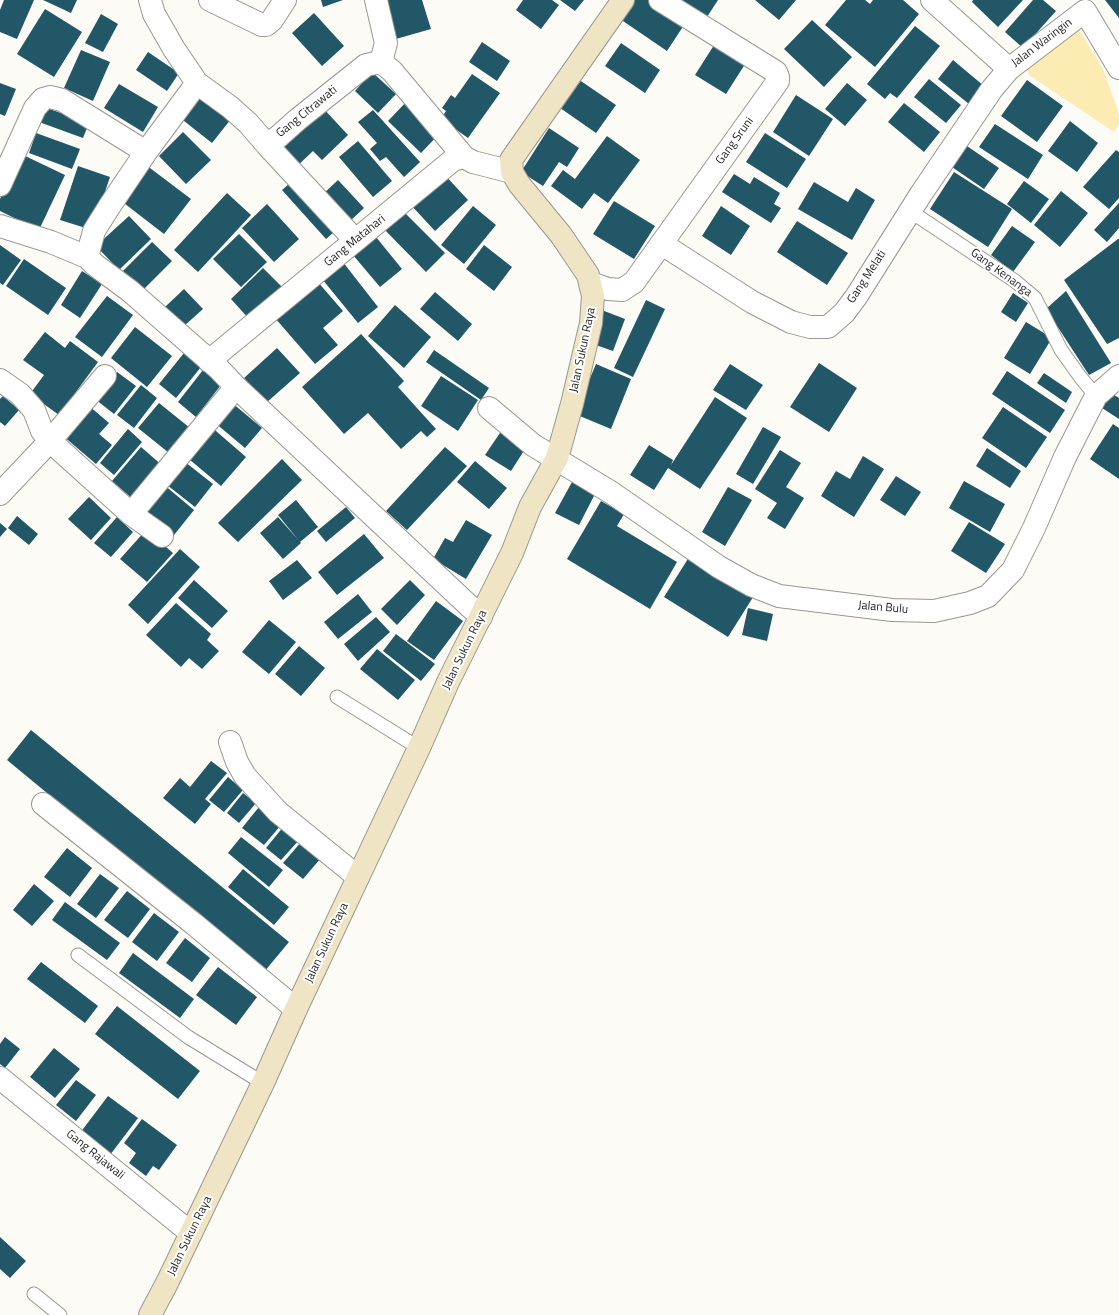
<!DOCTYPE html>
<html>
<head>
<meta charset="utf-8">
<style>
  body { margin:0 }
  canvas { display:block; background:#fcfbf6 }
</style>
</head>
<body>
<canvas width="1119" height="1315"></canvas>
<script>
const ctx = document.querySelector('canvas').getContext('2d');
ctx.lineJoin = 'round';
function fillPath(path, color) {
  ctx.fillStyle = color;
  ctx.fill(path, 'evenodd');
}
function poly(rows) {
  const path = new Path2D();
  for (const r of rows) {
    path.moveTo(r[0], r[1]);
    for (let i = 2; i < r.length; i += 2) path.lineTo(r[i], r[i + 1]);
  }
  return path;
}
function stroke(path, color, width, dash) {
  ctx.strokeStyle = color;
  ctx.lineWidth = width;
  ctx.lineCap = dash ? 'butt' : 'round';
  ctx.setLineDash(dash || []);
  ctx.stroke(path);
}
function drawText(font, color, halo, rows, align = 'center') {
  ctx.font = font + ' "Titillium Web",sans-serif';
  ctx.lineWidth = 4;
  ctx.setLineDash([]);
  ctx.textBaseline = 'middle';
  ctx.strokeStyle = halo;
  ctx.fillStyle = color;
  for (const [text, x, y, turn = 0] of rows) {
    ctx.save();
    ctx.translate(x, y);
    ctx.rotate((+turn || 0) * Math.PI / 180);
    ctx.textAlign = isNaN(turn) ? turn : align;
    if (halo) ctx.strokeText(text, 0, 0);
    ctx.fillText(text, 0, 0);
    ctx.restore();
  }
}
fillPath(poly([
  [1075,23,1103,69,1119,114,1119,124,1114,132,1029,75,1024,62]
]), '#fdebb4');
fillPath(poly([
  [4,0,34,0,17,39,0,32,0,10],
  [43,0,77,0,71,13],
  [321,0,343,0,323,7],
  [386,0,422,0,431,29,396,39],
  [523,0,552,0,559,5,541,29,516,10],
  [560,0,584,0,575,11],
  [632,0,653,0,686,22,667,51,620,19],
  [671,0,718,0,705,20],
  [755,0,796,0,779,20],
  [846,0,865,0,870,4,873,0,903,0,919,14,875,67,825,25],
  [973,0,1023,0,998,27,972,2],
  [1033,0,1043,0,1056,11,1023,48,1005,32],
  [1105,0,1119,0,1119,18],
  [45,9,82,32,54,77,17,54],
  [314,13,344,46,322,66,292,33],
  [101,14,118,24,103,52,85,43],
  [812,20,852,57,824,87,784,49],
  [915,26,940,46,897,98,890,93,885,99,867,84],
  [482,42,510,61,497,81,469,62],
  [716,42,747,61,726,94,695,75],
  [621,43,660,70,645,93,605,66],
  [81,50,110,62,93,101,64,88],
  [148,52,179,73,167,91,136,70],
  [953,60,984,86,969,104,938,79],
  [372,72,396,94,378,113,355,91],
  [472,74,500,93,468,138,441,119,446,111,442,108,451,95,455,98],
  [572,75,616,105,596,133,553,103],
  [929,79,961,105,946,123,914,97],
  [1027,80,1063,106,1037,142,1001,116],
  [0,83,16,89,5,116,0,114],
  [847,83,867,100,845,126,825,109],
  [119,84,158,107,143,132,104,108],
  [197,93,231,119,212,143,179,117],
  [796,95,833,119,809,156,773,132],
  [408,100,441,132,421,153,388,121],
  [904,103,940,132,924,152,888,122],
  [44,107,89,123,83,138,39,122],
  [322,107,348,135,322,160,313,151,293,170,275,150],
  [373,110,420,162,404,177,386,157,380,161,370,149,377,143,358,122],
  [1070,121,1098,143,1077,172,1048,151],
  [995,124,1043,155,1028,179,979,147],
  [549,128,579,148,567,167,559,162,543,186,521,172],
  [183,132,211,160,186,184,159,156],
  [36,133,80,149,72,169,29,153],
  [765,133,806,159,787,188,746,162],
  [607,136,640,160,608,203,594,193,582,209,551,186,563,170,575,179],
  [358,141,392,181,373,197,339,157],
  [964,144,999,168,984,189,949,165],
  [1116,150,1119,152,1119,198,1109,209,1083,187],
  [21,154,65,175,39,230,0,211,0,199],
  [146,165,191,199,164,234,120,200],
  [78,166,110,177,92,230,60,220],
  [954,172,1012,209,988,247,930,209],
  [443,173,468,200,435,231,410,204],
  [734,174,750,184,754,177,780,193,774,204,781,208,771,223,722,192],
  [296,178,340,227,326,239,282,190],
  [338,180,364,208,348,223,321,196],
  [1024,181,1049,199,1031,223,1007,204],
  [814,182,848,202,856,188,875,200,852,240,798,209],
  [1061,191,1088,213,1060,247,1034,225],
  [227,193,251,215,198,272,174,250],
  [614,201,655,226,634,259,593,234],
  [1119,203,1119,228,1107,242,1094,230],
  [267,204,299,239,274,262,242,228],
  [473,206,496,225,464,264,441,245],
  [721,206,750,226,731,255,702,236],
  [403,211,445,253,426,272,384,229],
  [129,216,151,239,119,270,96,246],
  [797,221,848,253,827,285,777,252],
  [1012,226,1035,242,1013,272,991,255],
  [239,234,267,262,241,287,213,259],
  [376,237,402,269,380,287,353,255],
  [1118,239,1119,239,1119,338,1107,344,1064,280],
  [152,242,172,261,143,290,123,271],
  [0,245,21,260,3,285,0,283],
  [484,245,512,267,494,291,466,269],
  [339,257,378,307,358,323,318,274],
  [24,259,66,288,48,315,6,286],
  [263,268,283,288,250,320,231,299],
  [82,271,102,284,80,318,61,305],
  [317,281,343,311,323,328,338,345,315,364,275,318],
  [184,289,203,309,184,326,165,307],
  [1066,291,1111,363,1089,375,1046,309],
  [435,292,472,324,458,341,420,309],
  [1013,293,1028,303,1016,322,1001,312],
  [107,296,133,315,102,357,75,337],
  [646,300,665,309,633,377,614,368],
  [395,305,431,337,404,368,368,336],
  [599,309,625,319,613,351,587,342],
  [1026,322,1052,338,1030,374,1004,358],
  [135,327,172,356,147,387,111,358],
  [45,332,65,348,70,341,98,362,59,415,30,394,44,375,23,360],
  [361,334,404,381,398,387,436,429,427,437,421,431,401,449,368,413,344,434,302,387],
  [277,348,300,373,266,403,244,378],
  [434,350,489,388,481,400,426,362],
  [184,353,201,367,176,398,159,384],
  [819,363,857,388,829,432,790,407],
  [596,364,631,379,611,429,575,414],
  [730,364,763,385,746,410,713,390],
  [203,370,221,385,196,417,178,402],
  [1007,371,1065,410,1050,433,992,394],
  [117,372,136,386,114,414,95,399],
  [1044,373,1072,392,1066,403,1037,383],
  [441,376,478,400,458,431,421,406],
  [141,385,157,398,134,428,117,415],
  [1111,393,1119,398,1119,419,1102,408],
  [3,396,19,410,5,426,0,422,0,399],
  [715,397,747,418,700,489,668,468,654,490,630,475,649,445,673,460,671,465],
  [231,402,262,428,245,448,214,422],
  [159,403,195,432,174,457,138,428],
  [88,405,109,423,99,434,112,445,96,464,62,435],
  [1003,407,1047,437,1026,468,982,438],
  [1113,424,1119,428,1119,479,1090,459],
  [209,425,246,457,221,486,183,454],
  [763,427,781,437,753,484,736,474],
  [128,429,142,442,114,475,100,463],
  [502,430,527,446,511,471,485,455],
  [141,447,164,467,135,501,112,481],
  [445,447,467,466,407,530,386,511],
  [987,448,1021,471,1010,488,976,466],
  [780,450,801,463,786,487,804,498,785,529,767,518,777,503,755,489],
  [863,456,884,469,854,517,821,496,836,471,850,479],
  [180,458,213,484,195,507,162,481],
  [282,459,302,480,238,542,218,523],
  [475,461,507,488,489,509,457,482],
  [896,476,921,492,905,516,880,500],
  [964,481,1005,504,990,532,949,508],
  [572,482,595,494,579,525,555,513],
  [163,484,194,510,174,535,142,510],
  [728,487,752,500,725,546,702,532],
  [89,497,111,518,91,540,68,519],
  [296,500,318,527,300,542,278,515],
  [601,501,624,514,617,526,677,562,650,609,567,559],
  [346,507,355,518,326,542,317,531],
  [17,516,38,534,29,545,8,528],
  [117,517,133,532,111,557,94,543],
  [278,517,301,543,283,559,260,533],
  [466,520,492,535,466,579,433,559,445,538,453,542],
  [969,522,1005,544,986,573,951,551],
  [0,523,7,529,0,537],
  [146,530,173,553,147,582,120,559],
  [364,534,384,558,337,595,318,572],
  [180,549,200,567,148,624,128,605],
  [691,554,755,594,728,637,664,597],
  [297,560,312,578,283,600,269,581],
  [194,580,228,611,212,628,178,598],
  [410,580,425,595,397,625,381,609],
  [358,594,372,612,338,639,324,622],
  [436,601,463,621,434,660,407,641],
  [176,603,211,634,207,640,219,651,202,669,189,658,181,667,146,635],
  [748,608,773,614,767,641,742,635],
  [376,617,390,632,358,661,344,644],
  [269,620,296,642,269,674,242,652],
  [396,634,435,664,421,681,383,651],
  [299,646,325,668,301,696,275,674],
  [377,649,415,680,398,700,360,669],
  [31,730,289,942,264,972,7,760],
  [211,761,227,773,205,799,211,804,195,824,163,798,180,778,190,787],
  [228,777,243,790,224,812,209,800],
  [243,793,256,803,239,823,227,813],
  [259,807,281,825,264,845,242,828],
  [284,826,300,839,281,860,266,848],
  [241,837,283,870,269,887,228,853],
  [302,841,321,858,303,879,283,863],
  [67,848,92,868,70,897,44,877],
  [243,869,289,907,274,925,228,887],
  [100,874,119,888,96,918,77,904],
  [34,884,54,901,32,926,13,910],
  [127,891,150,909,128,938,104,920],
  [65,902,120,943,107,960,52,920],
  [154,913,179,932,157,961,132,942],
  [185,938,210,958,192,982,166,963],
  [133,953,194,999,180,1018,119,973],
  [41,962,98,1006,85,1023,27,979],
  [218,967,257,997,236,1025,196,995],
  [117,1006,200,1071,178,1099,95,1034],
  [5,1037,20,1049,5,1068,0,1064,0,1044],
  [54,1048,80,1069,55,1098,30,1077],
  [76,1080,96,1095,76,1121,56,1105],
  [108,1096,138,1118,107,1159,77,1137],
  [142,1119,177,1145,159,1170,153,1166,146,1176,129,1163,136,1153,124,1143],
  [0,1237,26,1261,10,1278,0,1269]
]), '#225767');
const lane = poly([
  [910,211,1015,281,1035,298,1061,350,1081,378,1096,396],
  [337,697,419,748],
  [78,955,188,1037,263,1083],
  [34,1294,60,1315]
]);
const street = poly([
  [150,0,154,14,174,49,197,83,230,107,248,123,267,145,278,137,297,120,366,65,381,62,392,71,464,157],
  [210,0,262,25,266,25,272,20,285,0],
  [376,0,386,43,381,62],
  [932,0,1009,69,1085,11,1119,68],
  [267,145,355,240],
  [0,185,35,108,43,99,50,97,62,100,146,152],
  [0,226,51,242,87,257,95,265,130,291,219,369,236,387,481,617],
  [662,244,752,302,791,322,810,327,828,327,844,313,856,297,921,194,992,89,1009,69],
  [87,257,94,231,109,207,146,152,197,83],
  [591,283,608,289,622,290,634,282,778,81,778,77,776,72,660,0],
  [209,361,453,160,464,157,473,162,512,172],
  [0,380,20,394,34,410,42,431,50,441,131,514,162,536],
  [489,408,533,445,612,493,719,567,751,585,779,596,892,610,934,611,970,603,988,596,1013,570,1034,528,1065,457,1096,396,1119,376],
  [0,494,50,441,105,376],
  [131,514,236,387],
  [230,742,237,762,245,776,278,812,358,877],
  [43,804,194,924,296,1009],
  [0,1078,191,1233]
]);
const secondary = poly([
  [150,1315,167,1283,263,1083,296,1009,419,748,448,682,512,553,530,507,557,458,572,404,591,323,593,296,588,275,561,235,519,184,512,172,511,160,623,0]
]);
stroke(lane, '#989792', 15);
stroke(street, '#989792', 24);
stroke(secondary, '#989792', 24);
stroke(lane, '#fff', 13);
stroke(street, '#fff', 22);
stroke(secondary, '#efe5c4', 22);
drawText('12px', '#242422', '#fff', [
  ["Jalan Waringin",1042,43,-37],
  ["Gang Citrawati",307,112,-39],
  ["Gang Sruni",735,141,-54],
  ["Gang Matahari",355,241,-39],
  ["Gang Kenanga",1001,273,36],
  ["Gang Melati",867,277,-57],
  ["Jalan Sukun Raya",583,350,-78],
  ["Jalan Bulu",883,608,5],
  ["Jalan Sukun Raya",465,650,-64],
  ["Jalan Sukun Raya",327,943,-65],
  ["Gang Rajawali",95,1155,39],
  ["Jalan Sukun Raya",190,1236,-64]
]);
</script>
</body>
</html>
